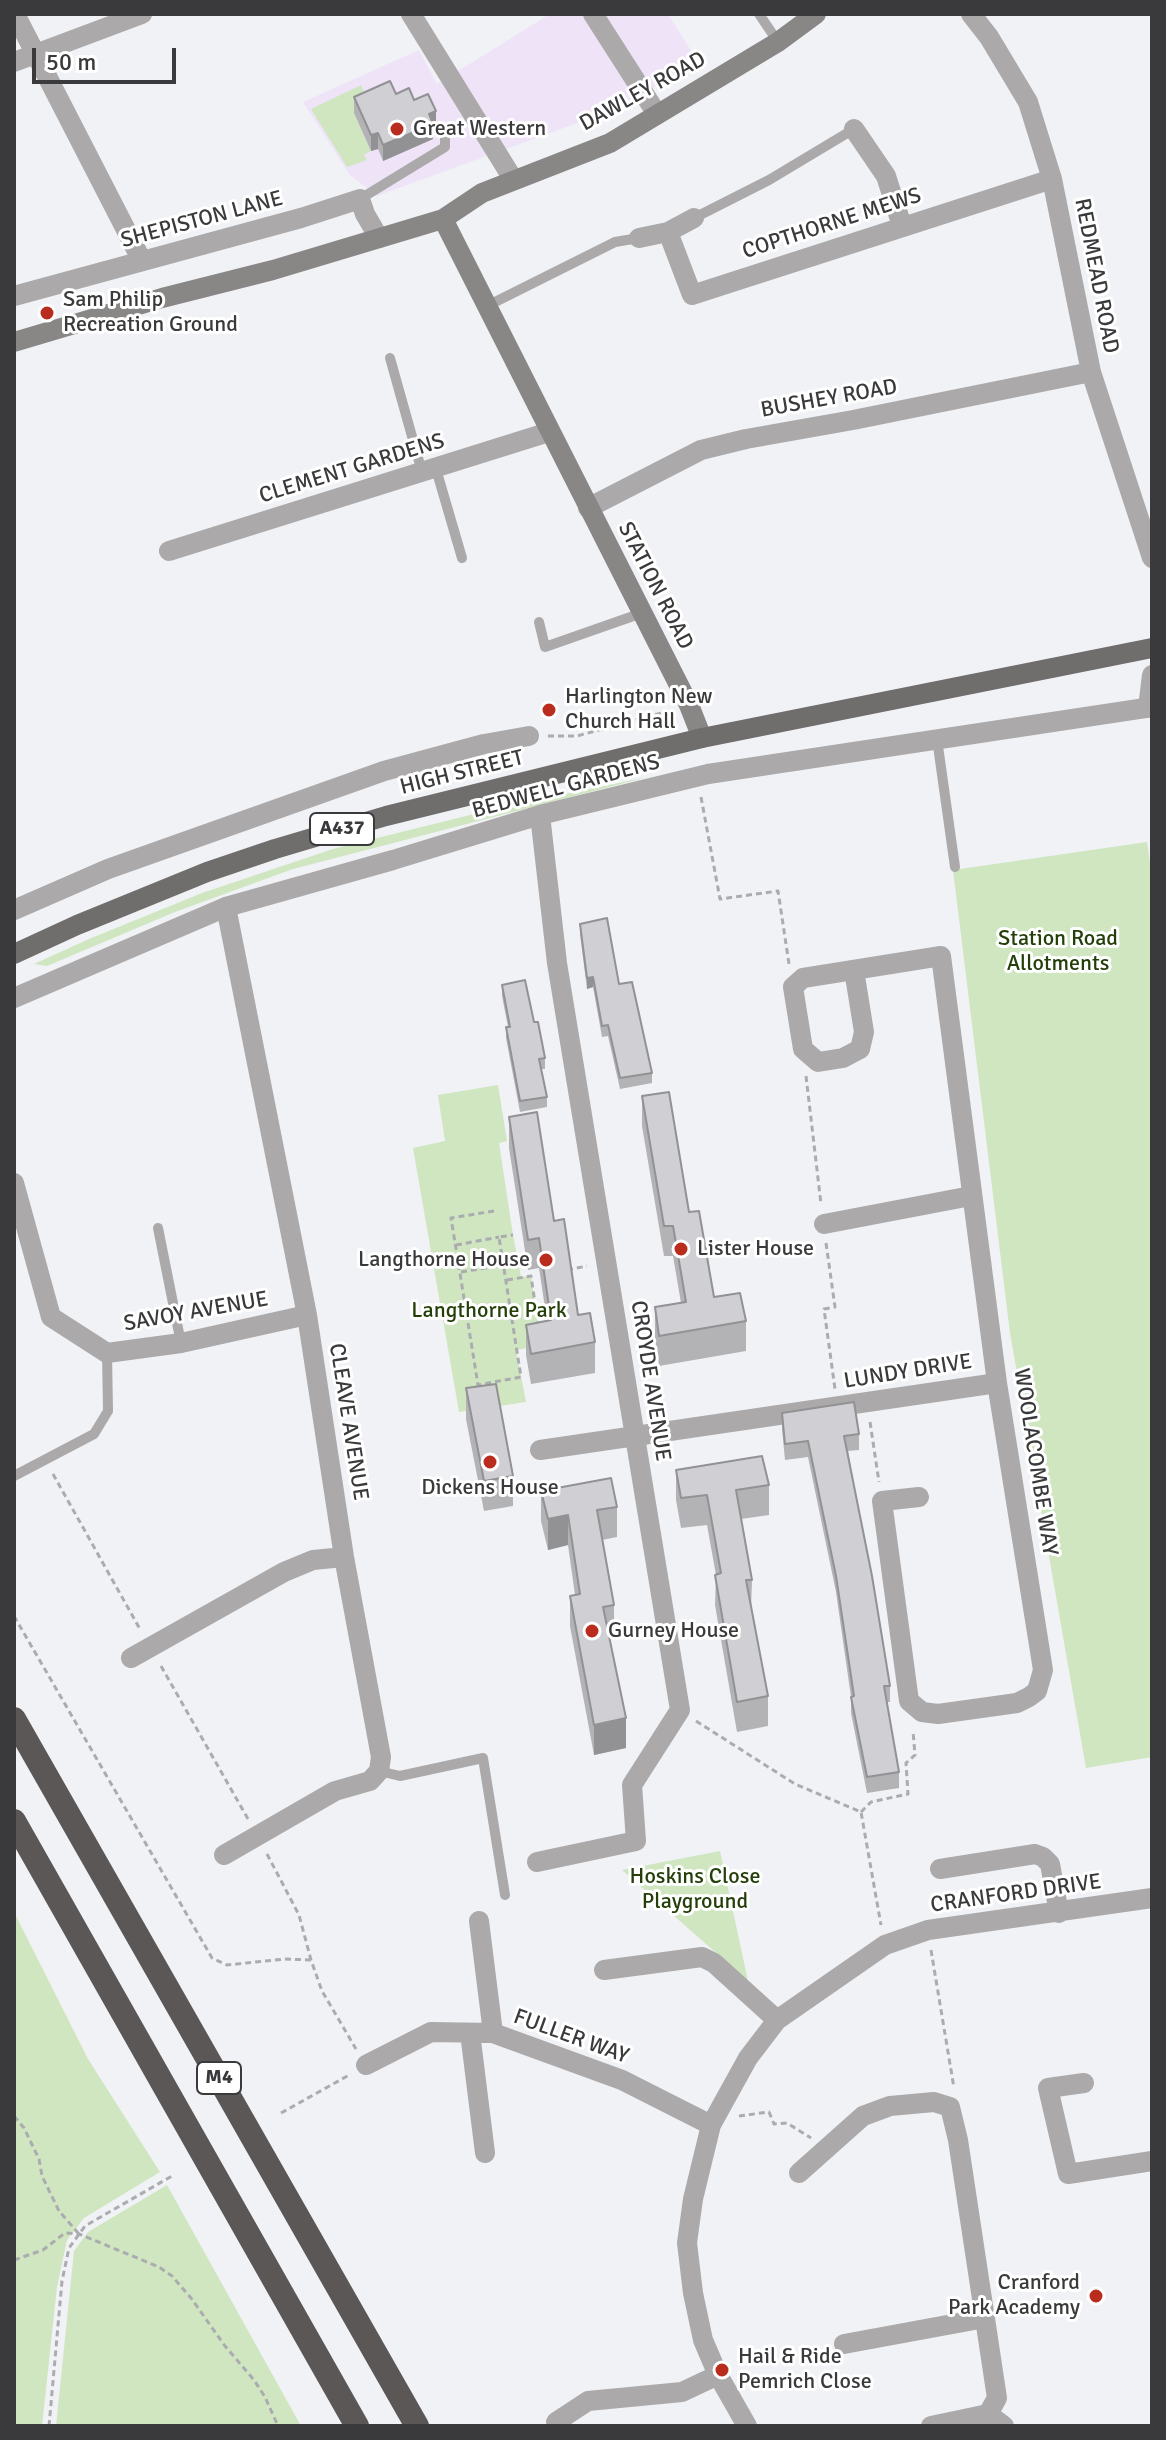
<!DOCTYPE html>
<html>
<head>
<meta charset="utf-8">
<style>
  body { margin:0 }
  #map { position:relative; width:1166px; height:2440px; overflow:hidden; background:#f0f2f6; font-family:Signika,sans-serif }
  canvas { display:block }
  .frame { position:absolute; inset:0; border:16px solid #3a3a3c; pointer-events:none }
  .scale { position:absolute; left:32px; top:48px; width:144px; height:36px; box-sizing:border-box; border:4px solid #3a3a3c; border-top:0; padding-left:10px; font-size:24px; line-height:28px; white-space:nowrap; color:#3a3a3c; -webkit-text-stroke:6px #fff; paint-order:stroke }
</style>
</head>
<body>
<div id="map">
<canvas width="1166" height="2440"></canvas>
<div class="frame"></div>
<div class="scale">50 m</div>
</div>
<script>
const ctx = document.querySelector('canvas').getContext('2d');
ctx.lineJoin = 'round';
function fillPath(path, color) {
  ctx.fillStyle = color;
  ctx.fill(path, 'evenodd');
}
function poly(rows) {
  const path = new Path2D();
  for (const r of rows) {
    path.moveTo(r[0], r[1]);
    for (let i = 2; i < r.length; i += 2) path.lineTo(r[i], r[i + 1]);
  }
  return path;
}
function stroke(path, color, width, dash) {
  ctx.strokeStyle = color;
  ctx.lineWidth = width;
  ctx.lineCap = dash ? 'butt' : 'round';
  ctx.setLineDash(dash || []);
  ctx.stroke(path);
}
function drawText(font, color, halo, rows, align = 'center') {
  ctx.font = font + ' Signika,sans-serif';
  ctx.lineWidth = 6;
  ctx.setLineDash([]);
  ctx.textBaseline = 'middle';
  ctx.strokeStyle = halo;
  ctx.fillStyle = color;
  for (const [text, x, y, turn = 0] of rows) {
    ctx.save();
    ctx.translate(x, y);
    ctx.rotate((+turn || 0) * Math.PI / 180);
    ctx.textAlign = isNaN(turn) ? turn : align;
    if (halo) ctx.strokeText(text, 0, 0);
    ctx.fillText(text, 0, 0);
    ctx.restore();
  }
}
fillPath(poly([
  [550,14,668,14,697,60,624,106,377,196,349,174,303,102,419,50,437,84]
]), '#efe3f8');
fillPath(poly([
  [361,85,370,106,354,113,371,151,364,155,367,160,347,167,311,109],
  [648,777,293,869,175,912,47,966,34,964,89,939,202,893,333,849,506,806],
  [1147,842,1152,877,1152,1757,1086,1768,1010,1333,953,870],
  [498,1085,507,1141,499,1143,513,1235,521,1277,531,1276,541,1346,516,1350,526,1402,459,1412,413,1148,445,1141,438,1095],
  [720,1851,748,1981,622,1870],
  [14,1912,88,2059,160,2172,84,2218,67,2240,57,2287,42,2426,14,2426],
  [167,2185,301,2426,56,2426,74,2251,88,2232]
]), '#cfe6c0');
stroke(poly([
  [548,736,577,736,669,711],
  [701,797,720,899,778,891,789,964],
  [806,1076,821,1204],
  [494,1211,451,1218,478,1385,521,1377,499,1237,513,1235],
  [826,1243,835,1307,824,1309,835,1389],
  [456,1245,499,1237],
  [567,1270,587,1266],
  [461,1272,504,1265],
  [507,1280,531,1276,538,1323],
  [870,1422,879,1482],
  [53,1474,141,1631],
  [14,1616,212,1958,227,1965,285,1959,311,1960],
  [161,1666,248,1819],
  [696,1721,795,1784,861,1812,881,1925],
  [861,1812,871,1802,908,1794,906,1763,915,1755,913,1731],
  [267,1854,299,1915,311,1960,322,1991,356,2049],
  [931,1950,954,2088],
  [281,2113,351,2074],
  [14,2116,24,2128,39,2159,42,2176,59,2211,79,2234],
  [739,2116,769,2112,774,2124,787,2123,811,2138],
  [14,2260,43,2250,65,2233,79,2234,159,2267,172,2276,191,2298,225,2346,254,2380,265,2397,278,2426],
  [49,2426,62,2281,69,2248,85,2226,172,2176]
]), '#abacaf', 3, [6, 4]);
stroke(poly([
  [759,14,778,42],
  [360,199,445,147,445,128],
  [694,218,769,180,854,129],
  [487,306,615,242,639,238],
  [390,358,422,472],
  [436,469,462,558],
  [539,622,545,647,642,613],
  [937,739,955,867],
  [158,1228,181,1343],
  [14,1476,94,1434,108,1411,107,1353],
  [379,1771,400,1776,483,1758,505,1895]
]), '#aba9a9', 10);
stroke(poly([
  [15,14,142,261],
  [411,14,513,179],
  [593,14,657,114],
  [971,14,989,37,1028,102,1052,179,1091,372,1152,558],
  [14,62,142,14],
  [854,129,886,176,902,226],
  [668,232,692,295,1052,179],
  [639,238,668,232,694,218],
  [14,296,301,218,360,199,365,214,379,238],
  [588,508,701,450,746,439,853,420,1091,372],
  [169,551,549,432],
  [1148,708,1152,675],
  [14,910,108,869,384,771,484,744,529,736],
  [854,970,864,1032,860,1049,843,1058,818,1062,803,1049,793,987,803,978,941,956,997,1383,1043,1670,1037,1691,1029,1697,1017,1703,938,1714,922,1712,909,1701,882,1501,919,1497],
  [14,998,226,907,393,860,540,815,708,774,1152,707],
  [14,1183,51,1317,107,1353,181,1343,307,1315],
  [824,1224,971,1196],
  [540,1450,997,1383],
  [131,1658,284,1572,313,1560,344,1557],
  [224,1855,335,1791,370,1781,379,1771,381,1757,344,1557,307,1315,226,907],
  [537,1862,636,1841,632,1785,680,1710,557,963,540,815],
  [940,1869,1035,1854,1043,1857,1050,1864,1059,1913],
  [479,1921,493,2033],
  [604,1970,702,1957,714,1963,777,2020],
  [470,2033,485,2153],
  [366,2065,431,2032,493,2033,622,2080,711,2125],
  [1084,2083,1048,2088,1068,2174,1152,2161],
  [799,2173,863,2116,890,2106,934,2102,950,2107,958,2140,997,2398,988,2414,931,2426],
  [844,2344,985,2318],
  [988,2414,1004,2426],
  [556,2422,588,2401,682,2392,718,2375],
  [747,2426,718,2375,703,2340,693,2293,687,2243,693,2199,711,2125,748,2058,777,2020,885,1945,928,1930,1152,1898]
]), '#aba9a9', 20);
stroke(poly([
  [443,219,689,705,702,738],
  [14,342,162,298,273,270,443,219,482,193,610,143,778,42,816,14]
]), '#898686', 20);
stroke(poly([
  [14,954,77,925,207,872,275,849,386,816,702,738,1152,648]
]), '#706d6d', 20);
stroke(poly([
  [14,1719,417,2426],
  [14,1821,357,2426]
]), '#5b5757', 24);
fillPath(poly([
  [396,94,414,100,436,127,433,129,433,139,383,161,378,149,371,151,354,113,354,97],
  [580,924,619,984,652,1073,652,1083,620,1089,608,1036,602,1037,593,987,587,989,580,934],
  [502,985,534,1022,545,1058,545,1069,541,1069,547,1097,547,1107,520,1112,506,1038,506,1027,508,1027,502,996],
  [642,1096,689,1212,714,1297,746,1321,746,1351,659,1366,655,1338,655,1307,681,1303,673,1256,664,1256,642,1126],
  [509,1117,554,1221,578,1315,595,1342,595,1373,531,1384,526,1355,526,1325,547,1321,539,1268,528,1270,509,1148],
  [466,1388,513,1476,513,1506,484,1511,466,1419],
  [782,1413,859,1434,859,1450,848,1451,890,1686,890,1702,887,1702,899,1772,899,1788,867,1793,851,1713,851,1697,836,1592,808,1457,785,1460,782,1429],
  [676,1470,769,1485,769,1515,741,1519,752,1580,751,1610,768,1696,768,1726,737,1732,715,1605,716,1575,707,1525,681,1528,676,1500],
  [541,1491,617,1507,617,1537,602,1540,614,1605,614,1635,609,1636,626,1748,594,1755,570,1626,570,1596,575,1595,568,1545,548,1550,541,1521]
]), '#b3b3b6');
fillPath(poly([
  [436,111,436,127,433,129,433,139,383,161,383,145,429,114],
  [378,133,378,149,371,151,371,135],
  [593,977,593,987,587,989,587,978],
  [568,1515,568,1545,548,1550,548,1519],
  [626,1718,626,1748,594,1755,594,1725]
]), '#929294');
const building = poly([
  [390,81,396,94,409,88,414,100,428,94,436,111,429,114,433,124,383,145,378,133,371,135,354,97,390,81],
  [607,918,619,984,632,982,652,1073,620,1078,608,1025,602,1026,593,977,587,978,580,924,607,918],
  [525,980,534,1022,538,1022,545,1058,539,1059,547,1097,520,1101,506,1027,510,1027,502,985,525,980],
  [669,1092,689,1212,699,1211,714,1297,740,1293,746,1321,659,1336,655,1307,686,1302,673,1226,664,1226,642,1096,669,1092],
  [537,1112,554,1221,564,1219,578,1315,590,1313,595,1342,531,1354,526,1325,551,1320,539,1238,528,1240,509,1117,537,1112],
  [496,1384,513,1476,484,1481,466,1388,496,1384],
  [854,1402,859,1434,844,1436,872,1576,890,1686,884,1686,899,1772,867,1777,851,1697,854,1696,836,1576,808,1441,785,1444,782,1413,854,1402],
  [762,1456,769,1485,736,1490,752,1580,746,1580,768,1696,737,1702,715,1575,721,1573,707,1495,681,1498,676,1470,762,1456],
  [611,1478,617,1507,597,1510,614,1605,603,1607,626,1718,594,1725,570,1596,580,1594,568,1515,548,1519,541,1491,611,1478]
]);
fillPath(building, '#d0d0d4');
stroke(building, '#929294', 2);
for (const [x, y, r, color] of [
  [397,129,8,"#ba2d1e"],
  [47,313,8,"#ba2d1e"],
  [549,710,8,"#ba2d1e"],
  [681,1249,8,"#ba2d1e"],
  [546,1260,8,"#ba2d1e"],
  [490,1462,8,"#ba2d1e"],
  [592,1631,8,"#ba2d1e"],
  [1096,2296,8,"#ba2d1e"],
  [722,2370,8,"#ba2d1e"]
]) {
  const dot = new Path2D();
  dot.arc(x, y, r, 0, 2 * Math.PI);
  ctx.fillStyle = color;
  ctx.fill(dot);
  stroke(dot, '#fff', 3);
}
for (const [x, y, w] of [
  [342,829,64],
  [219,2078,44]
]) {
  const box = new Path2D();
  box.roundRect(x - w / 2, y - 16, w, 32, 6);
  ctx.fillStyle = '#fff';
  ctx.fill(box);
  stroke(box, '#3a3a3c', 2);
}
drawText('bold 20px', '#3a3a3c', null, [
  ["A437",342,829],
  ["M4",219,2078]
]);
drawText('22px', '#3a3a3c', '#fff', [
  ["DAWLEY ROAD",643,92,-29],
  ["SHEPISTON LANE",202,220,-15],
  ["COPTHORNE MEWS",832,224,-18],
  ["REDMEAD ROAD",1096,276,79],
  ["BUSHEY ROAD",829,399,-10],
  ["CLEMENT GARDENS",352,469,-17],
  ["STATION ROAD",655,586,63],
  ["HIGH STREET",462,773,-14],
  ["BEDWELL GARDENS",566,787,-15],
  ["SAVOY AVENUE",196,1312,-10],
  ["LUNDY DRIVE",908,1372,-9],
  ["CROYDE AVENUE",650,1381,81],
  ["CLEAVE AVENUE",348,1422,81],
  ["WOOLACOMBE WAY",1035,1462,81],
  ["CRANFORD DRIVE",1016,1894,-8],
  ["FULLER WAY",571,2037,20]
]);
drawText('22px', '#3a3a3c', '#fff', [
  ["Great Western",413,129],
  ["Sam Philip",63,300],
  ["Recreation Ground",63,325],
  ["Harlington New",565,697],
  ["Church Hall",565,722],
  ["Lister House",697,1249],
  ["Langthorne House",530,1260,"right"],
  ["Dickens House",490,1488,"center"],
  ["Gurney House",608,1631],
  ["Cranford",1080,2283,"right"],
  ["Park Academy",1080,2308,"right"],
  ["Hail & Ride",738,2357],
  ["Pemrich Close",738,2382]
], 'left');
drawText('22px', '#243f0a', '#fff', [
  ["Station Road",1058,939],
  ["Allotments",1058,964],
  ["Langthorne Park",489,1311],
  ["Hoskins Close",695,1877],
  ["Playground",695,1902]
]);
</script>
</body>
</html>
